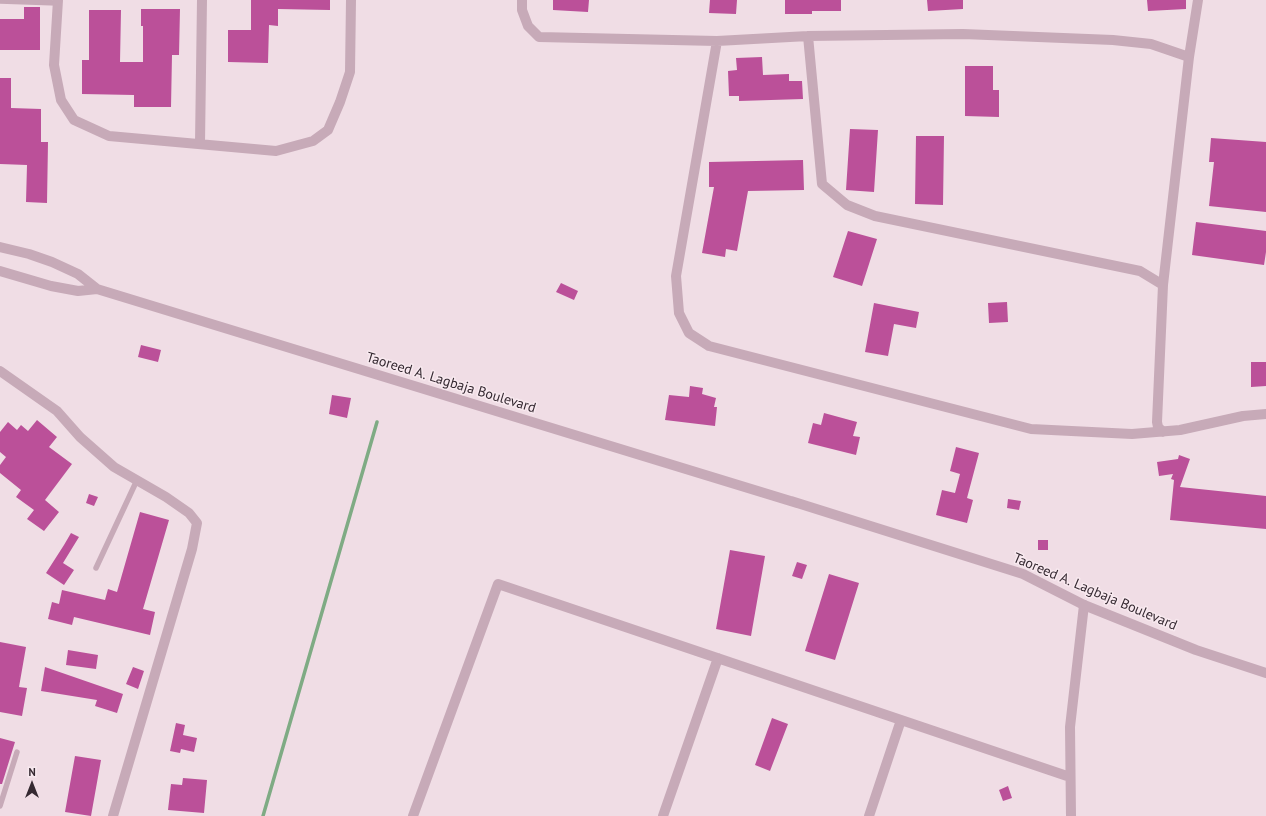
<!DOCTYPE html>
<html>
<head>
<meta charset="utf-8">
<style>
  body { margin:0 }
  #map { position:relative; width:1266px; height:816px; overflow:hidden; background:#f0dde5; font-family:"PT Sans",sans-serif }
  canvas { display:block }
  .north { position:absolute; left:12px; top:764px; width:40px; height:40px; -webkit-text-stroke:3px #f8e9ef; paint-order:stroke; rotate:0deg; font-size:11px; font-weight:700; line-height:16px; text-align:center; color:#352931 }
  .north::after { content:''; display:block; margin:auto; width:14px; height:18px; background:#352931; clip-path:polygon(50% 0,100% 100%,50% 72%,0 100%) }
</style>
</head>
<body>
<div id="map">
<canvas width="1266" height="816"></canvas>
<div class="north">N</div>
</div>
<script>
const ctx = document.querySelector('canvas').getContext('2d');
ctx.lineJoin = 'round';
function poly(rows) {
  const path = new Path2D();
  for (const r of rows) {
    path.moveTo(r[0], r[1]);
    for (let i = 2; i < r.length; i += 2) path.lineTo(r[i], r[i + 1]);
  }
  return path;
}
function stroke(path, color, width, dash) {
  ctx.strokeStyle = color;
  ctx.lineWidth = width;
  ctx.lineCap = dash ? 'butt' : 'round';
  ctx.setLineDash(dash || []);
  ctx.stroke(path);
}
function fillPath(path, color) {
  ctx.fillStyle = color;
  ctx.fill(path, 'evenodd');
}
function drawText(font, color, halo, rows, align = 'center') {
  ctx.font = font + ' "PT Sans",sans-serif';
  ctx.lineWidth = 3;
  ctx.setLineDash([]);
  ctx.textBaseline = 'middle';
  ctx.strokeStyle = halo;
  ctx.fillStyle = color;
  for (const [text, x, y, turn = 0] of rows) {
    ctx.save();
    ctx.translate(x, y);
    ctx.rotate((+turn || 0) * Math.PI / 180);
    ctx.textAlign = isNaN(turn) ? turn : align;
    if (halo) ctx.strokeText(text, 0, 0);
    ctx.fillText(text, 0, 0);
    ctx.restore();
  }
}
stroke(poly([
  [263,816,377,422]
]), '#7fab84', 3.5);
fillPath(poly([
  [251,0,330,0,330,10,278,9,278,26,269,25,268,63,228,62,228,30,251,30],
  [553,0,589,0,588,12,553,10],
  [710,0,737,0,736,14,709,13],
  [785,0,841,0,841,11,812,11,812,14,785,14],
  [927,0,963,0,963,9,928,11],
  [1147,0,1186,0,1186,9,1148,11],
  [24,7,40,7,40,50,0,50,0,19,24,19],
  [141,9,180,9,179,55,172,55,171,107,134,107,134,95,82,94,82,60,89,60,89,10,121,10,120,62,143,62,143,26,141,26],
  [762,57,763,75,789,74,789,81,802,81,803,99,739,101,739,96,729,96,728,71,737,70,736,58],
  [965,66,993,66,993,90,999,90,999,117,965,116],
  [0,78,11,78,11,108,41,109,41,142,48,142,47,203,26,202,27,165,0,164],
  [850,129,878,130,874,192,846,190],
  [916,136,944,136,943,205,915,204],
  [1211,138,1266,142,1266,212,1209,206,1214,162,1209,162],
  [803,160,804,190,748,191,737,251,726,249,725,257,702,253,714,187,709,187,709,162],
  [1196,222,1266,231,1266,252,1264,265,1192,255],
  [848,231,877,239,862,286,833,277],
  [561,283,578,291,574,300,556,292],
  [1007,302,1008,322,989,323,988,303],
  [874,303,919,312,916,328,894,324,888,356,865,352],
  [141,345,161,350,158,362,138,357],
  [1251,362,1266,362,1266,386,1251,387],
  [690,386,703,388,702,394,716,398,714,407,717,407,715,426,665,420,669,395,689,397],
  [332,395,351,398,347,418,329,414],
  [824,413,857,422,853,436,860,437,856,455,808,443,813,423,821,425],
  [37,420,57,437,49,447,72,464,45,500,59,512,44,531,27,519,34,510,16,497,21,490,0,473,0,465,6,457,0,452,0,432,8,422,17,430,21,425,28,431],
  [956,447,979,453,967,498,973,500,967,523,936,515,942,490,955,493,960,474,950,471],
  [1179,455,1190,459,1180,487,1266,496,1266,529,1170,520,1174,480,1171,479,1173,474,1159,476,1157,462,1178,459],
  [89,494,98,497,94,506,86,503],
  [1008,499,1021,501,1019,510,1007,508],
  [140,512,169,520,143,609,155,612,150,635,74,617,72,625,48,619,52,602,59,604,62,590,105,600,108,589,117,592],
  [71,533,79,537,63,563,74,570,64,585,46,573,64,545],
  [1038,540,1048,540,1048,550,1038,550],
  [730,550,765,556,751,636,716,629],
  [797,562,807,565,802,579,792,576],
  [829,574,859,583,835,660,805,651],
  [0,642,26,647,19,687,27,688,22,716,0,712],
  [68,650,98,655,96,669,66,665],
  [45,667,123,694,117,713,95,706,97,700,41,691],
  [133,667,144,671,138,689,126,684],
  [772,718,788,724,770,771,755,765],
  [176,723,185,725,183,735,197,738,194,752,181,749,180,753,170,751],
  [0,738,15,742,2,784,0,784],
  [75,756,101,760,91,816,65,812],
  [183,778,207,780,204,813,168,810,171,784,182,785],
  [1008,786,1012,798,1003,801,999,790]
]), '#bb5099');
stroke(poly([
  [0,1,58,3],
  [96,568,137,480],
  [0,806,17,752]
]), '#c7aab8', 5.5);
stroke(poly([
  [58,0,54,65,61,100,74,120,109,136,276,151,313,141,328,130,340,102,350,72,351,0],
  [522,0,522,10,528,26,539,37,717,41,808,36,963,34,1113,40,1151,44,1189,57],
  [808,36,822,184,847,205,875,216,1140,271,1163,285],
  [717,41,676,276,679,313,689,333,709,346,1031,429,1132,434,1180,430,1243,416,1266,414],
  [200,143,202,0],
  [0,371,57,411,80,437,114,467,166,497,189,513,197,523,192,549,113,816],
  [1163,432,1158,427,1157,422,1163,285,1189,57,1198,0],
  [413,816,498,584,1070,777],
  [663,816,718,658],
  [869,816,901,720],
  [1071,816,1070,727,1084,605]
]), '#c7aab8', 10);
stroke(poly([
  [0,247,29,254,52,262,78,274,97,289],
  [0,271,51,286,78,291,97,289,797,503],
  [791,501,1023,574,1084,605,1196,650,1266,673]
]), '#c7aab8', 10);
drawText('14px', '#352931', '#f8e9ef', [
  ["Taoreed A. Lagbaja Boulevard",451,383,17],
  ["Taoreed A. Lagbaja Boulevard",1095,592,23]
]);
</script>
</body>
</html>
